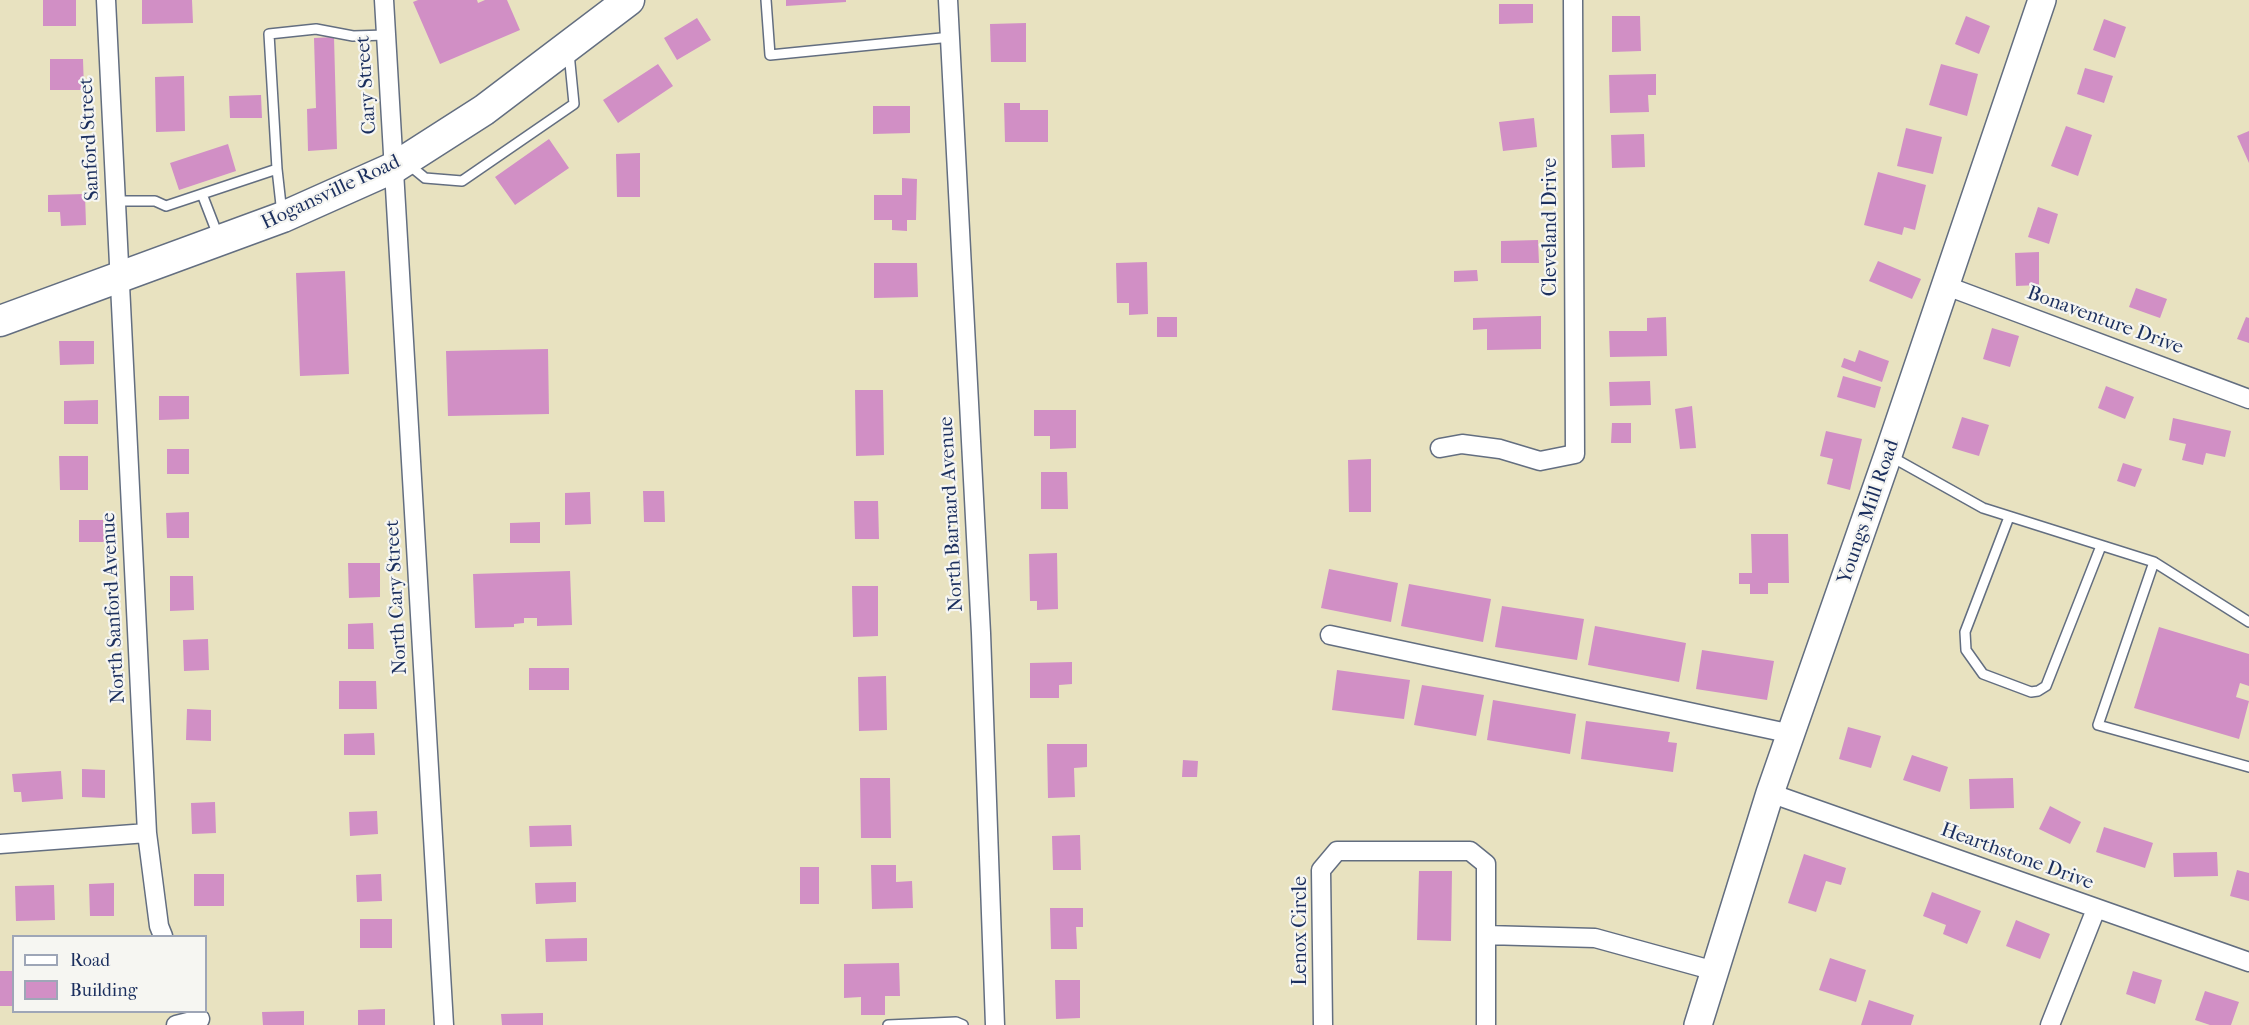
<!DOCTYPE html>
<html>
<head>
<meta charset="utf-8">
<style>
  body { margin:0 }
  #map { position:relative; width:2249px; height:1025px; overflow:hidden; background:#e8e2c0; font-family:"IM FELL French Canon",serif }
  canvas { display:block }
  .legend { position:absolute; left:12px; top:935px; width:195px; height:78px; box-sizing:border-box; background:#f6f6f2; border:2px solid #9ea6b7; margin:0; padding:8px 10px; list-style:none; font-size:18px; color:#1b2f5e }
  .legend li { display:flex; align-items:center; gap:12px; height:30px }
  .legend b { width:30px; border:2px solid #9ea6b7 }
</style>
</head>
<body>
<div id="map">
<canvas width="2249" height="1025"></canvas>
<ul class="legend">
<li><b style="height:8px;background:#fff"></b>Road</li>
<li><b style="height:16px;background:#d18fc5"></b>Building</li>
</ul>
</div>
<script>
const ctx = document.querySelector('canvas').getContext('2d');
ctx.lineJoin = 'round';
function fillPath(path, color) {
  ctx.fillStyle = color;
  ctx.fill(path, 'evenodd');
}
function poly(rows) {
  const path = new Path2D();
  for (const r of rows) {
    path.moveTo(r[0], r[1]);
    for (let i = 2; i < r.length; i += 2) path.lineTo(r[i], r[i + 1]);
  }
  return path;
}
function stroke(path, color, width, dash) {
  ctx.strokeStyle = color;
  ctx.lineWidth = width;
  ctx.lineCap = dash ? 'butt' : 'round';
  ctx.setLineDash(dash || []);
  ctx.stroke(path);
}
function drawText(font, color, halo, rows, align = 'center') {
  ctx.font = font + ' "IM FELL French Canon",serif';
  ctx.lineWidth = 4.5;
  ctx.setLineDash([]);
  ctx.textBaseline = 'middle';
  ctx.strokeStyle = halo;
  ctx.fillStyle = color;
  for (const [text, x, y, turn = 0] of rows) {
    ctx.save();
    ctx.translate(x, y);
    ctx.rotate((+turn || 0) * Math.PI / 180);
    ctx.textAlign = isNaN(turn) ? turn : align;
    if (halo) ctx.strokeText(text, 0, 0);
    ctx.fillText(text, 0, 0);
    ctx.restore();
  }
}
fillPath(poly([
  [43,0,76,0,76,26,43,26],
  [142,0,192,0,193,23,142,24],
  [418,0,477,0,478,3,485,0,507,0,520,30,440,64,413,2],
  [786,0,846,0,846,2,786,6],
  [1499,4,1533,4,1533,23,1499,24],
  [1612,16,1640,16,1641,51,1612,52],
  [1966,16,1990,26,1979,54,1955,44],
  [697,18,711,40,677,60,664,38],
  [2104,19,2126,27,2115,58,2093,50],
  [1026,23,1026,62,991,62,990,24],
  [334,37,337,149,308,151,307,109,316,108,314,38],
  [50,59,83,59,84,90,50,90],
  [658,64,673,86,618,123,603,100],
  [1941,64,1978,74,1967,116,1929,105],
  [2085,68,2113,76,2104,103,2077,94],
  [1656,74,1656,95,1648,95,1649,112,1610,113,1609,75],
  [184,76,185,131,156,132,155,77],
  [261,95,262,118,230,118,229,96],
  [1004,103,1020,103,1020,110,1048,110,1048,142,1005,142],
  [873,106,910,106,910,133,873,134],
  [1534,118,1537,147,1503,151,1499,122],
  [2066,126,2092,135,2078,176,2051,166],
  [1906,128,1942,137,1933,174,1897,166],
  [2249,131,2249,163,2237,136],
  [1644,134,1645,167,1612,168,1611,135],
  [549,139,569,168,515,205,495,177],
  [228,144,236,171,179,190,170,163],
  [640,153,640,197,617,197,616,154],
  [1878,172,1926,185,1915,230,1904,227,1902,235,1864,225],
  [902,178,917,179,916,220,907,220,907,231,892,230,892,220,874,220,874,195,902,195],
  [85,194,86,225,61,226,60,212,48,212,48,195],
  [2038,207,2058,214,2049,244,2028,237],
  [1538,240,1539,263,1501,263,1501,241],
  [2039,252,2039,285,2016,286,2015,253],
  [1878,261,1921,279,1912,299,1869,281],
  [1147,262,1148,314,1129,315,1129,303,1117,303,1116,263],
  [874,263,917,263,918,297,874,298],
  [1477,270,1478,281,1454,282,1454,271],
  [345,271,349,374,300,376,296,273],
  [2136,288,2167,299,2160,318,2129,307],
  [1541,316,1541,349,1487,350,1487,329,1473,330,1473,318],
  [1157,317,1177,317,1177,337,1157,337],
  [1666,317,1667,356,1610,357,1609,331,1647,331,1647,318],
  [2246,317,2249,318,2249,343,2237,339],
  [1992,328,2019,336,2010,367,1983,359],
  [59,341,94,341,94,364,60,365],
  [548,349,549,414,448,416,446,351],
  [1859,350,1889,361,1882,382,1841,367,1844,358,1855,362],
  [1843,376,1881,387,1875,408,1837,397],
  [1650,381,1651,405,1610,406,1609,382],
  [2106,386,2134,397,2125,419,2098,408],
  [855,390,883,390,884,455,856,456],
  [159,396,189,396,189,419,159,420],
  [98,400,98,424,64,424,64,401],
  [1692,406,1696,448,1680,449,1675,409],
  [1034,410,1076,410,1076,448,1050,449,1050,436,1034,436],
  [1962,417,1989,425,1979,456,1952,448],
  [2173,418,2231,431,2225,457,2206,453,2203,465,2182,460,2186,444,2169,440],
  [1612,423,1631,423,1631,443,1611,443],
  [1826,431,1862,439,1850,490,1827,484,1833,459,1820,456],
  [167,449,189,449,189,474,167,474],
  [59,456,88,456,88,490,60,490],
  [1371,459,1371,512,1349,512,1348,460],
  [2123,463,2142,469,2135,487,2117,481],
  [1041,472,1067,472,1068,509,1041,509],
  [643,491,664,491,665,522,644,522],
  [590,492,591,524,565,525,565,493],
  [854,501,878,501,879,539,855,539],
  [189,512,189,538,167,538,166,513],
  [79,520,103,520,104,542,79,542],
  [540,522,540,543,510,543,510,523],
  [1751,534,1788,534,1789,583,1768,583,1768,594,1750,594,1750,584,1739,584,1739,573,1752,573],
  [1057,553,1058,609,1037,610,1037,601,1030,601,1029,554],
  [348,563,380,563,380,597,349,598],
  [1329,569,1398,583,1391,622,1321,608],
  [570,571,572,625,537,626,537,618,524,618,524,623,514,624,514,627,475,628,473,574],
  [170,576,193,576,194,610,170,611],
  [1409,584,1491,599,1483,642,1401,626],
  [852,586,878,586,878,636,853,637],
  [1502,606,1584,619,1577,660,1495,647],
  [373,623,374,649,348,649,348,624],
  [1595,626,1686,643,1679,682,1588,665],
  [2159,627,2249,654,2249,686,2240,683,2236,697,2249,701,2239,739,2134,708],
  [208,639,209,670,184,671,183,640],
  [1702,650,1774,661,1767,700,1696,689],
  [1072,662,1072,684,1059,685,1059,698,1030,698,1030,663],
  [529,668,569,668,569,690,529,690],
  [1337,670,1410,680,1404,719,1332,710],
  [886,676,887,730,859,731,858,677],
  [339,681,376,681,377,709,339,709],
  [1422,685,1484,695,1476,736,1414,725],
  [1493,700,1576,714,1570,754,1487,740],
  [187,709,211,710,211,741,186,740],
  [1586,721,1670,732,1668,742,1677,743,1673,772,1581,759],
  [1848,727,1881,736,1871,768,1839,759],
  [374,733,375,755,344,755,344,734],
  [1047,744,1087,744,1087,767,1074,768,1075,797,1048,798],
  [1912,755,1948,767,1940,792,1903,780],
  [1183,760,1198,761,1197,777,1182,777],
  [82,769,105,770,105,798,82,797],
  [61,771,63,799,22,802,21,792,14,792,12,774],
  [860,778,890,778,891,838,861,838],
  [2013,778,2014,808,1970,809,1969,779],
  [215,802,216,833,192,834,191,803],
  [2050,806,2081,822,2070,844,2039,829],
  [377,811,378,834,350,836,349,812],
  [571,825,572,846,530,847,529,826],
  [2104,827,2153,843,2145,868,2096,852],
  [1080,835,1081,870,1053,870,1052,836],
  [2217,852,2218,876,2174,877,2173,853],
  [1804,854,1846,868,1841,885,1826,881,1816,912,1788,903],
  [871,865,896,865,896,882,912,881,913,908,872,909],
  [800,867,819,867,819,904,800,904],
  [2237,870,2249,873,2249,901,2230,896],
  [1419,871,1452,871,1451,941,1417,940],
  [194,874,224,874,224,906,194,906],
  [381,874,382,901,357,902,356,875],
  [576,882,576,902,536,904,535,883],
  [114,883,114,916,90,916,89,884],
  [54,885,55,920,16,921,15,886],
  [1932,892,1981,911,1967,944,1943,934,1946,925,1923,916],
  [1050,908,1083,908,1083,927,1076,927,1077,949,1051,949],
  [360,919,392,919,392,948,360,948],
  [2016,920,2050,934,2040,959,2006,946],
  [587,938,587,961,546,962,545,939],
  [1830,958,1866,970,1856,1002,1819,990],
  [899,963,900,996,885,996,885,1015,861,1015,861,997,844,998,844,964],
  [0,971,14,971,14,1006,0,1006],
  [2133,971,2162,980,2155,1004,2126,994],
  [1055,980,1080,980,1080,1018,1056,1019],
  [2205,991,2239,1002,2231,1025,2210,1025,2195,1020],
  [1869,1000,1914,1015,1911,1025,1861,1025],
  [385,1009,385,1025,358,1025,358,1010],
  [304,1011,304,1025,263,1025,262,1012],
  [543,1013,543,1025,502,1025,501,1014]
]), '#d18fc5');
const lane = poly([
  [766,0,770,55,951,37],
  [408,164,425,178,462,181,574,104,569,53],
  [202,194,219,238],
  [116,201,155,201,166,206,277,169],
  [282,214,277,169,269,34,316,29,353,36,386,35],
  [1890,456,1983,508,2154,562],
  [2009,517,1965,632,1966,650,1983,674,2031,692,2038,691,2046,686,2101,546],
  [2249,622,2154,562,2098,725,2249,767],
  [888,1025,956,1022,963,1025]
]);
const street = poly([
  [106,0,147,833,159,926,163,936],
  [384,0,444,1025],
  [948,0,981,633,995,1025],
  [1944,285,2249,399],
  [1440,448,1462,444,1500,449,1540,461,1575,454,1573,0],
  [1330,635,1792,734],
  [1770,793,2249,962],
  [0,844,147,833],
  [1486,935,1595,938,1715,971],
  [176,1025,200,1019],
  [1323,1025,1321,870,1337,851,1470,851,1486,864,1486,1025],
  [2050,1025,2096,909]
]);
const secondary = poly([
  [1698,1025,1770,793,1888,455,2042,0]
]);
const primary = poly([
  [0,321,283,217,395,167,484,110,629,0]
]);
stroke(lane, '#636e80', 12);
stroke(street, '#636e80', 21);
stroke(secondary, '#636e80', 30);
stroke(primary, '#636e80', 33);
stroke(lane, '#fff', 9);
stroke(street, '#fff', 18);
stroke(secondary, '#fff', 27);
stroke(primary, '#fff', 30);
drawText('20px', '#1b2f5e', '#f6f6f2', [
  ["Cary Street",367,85,-94],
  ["Sanford Street",90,139,-93],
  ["Hogansville Road",331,193,-25],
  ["Cleveland Drive",1551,227,-90],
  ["Bonaventure Drive",2105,321,20],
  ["Youngs Mill Road",1869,512,-71],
  ["North Barnard Avenue",952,514,-93],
  ["North Cary Street",397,597,-93],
  ["North Sanford Avenue",114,608,-93],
  ["Hearthstone Drive",2017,857,20],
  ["Lenox Circle",1301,931,-90]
]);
</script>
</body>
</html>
